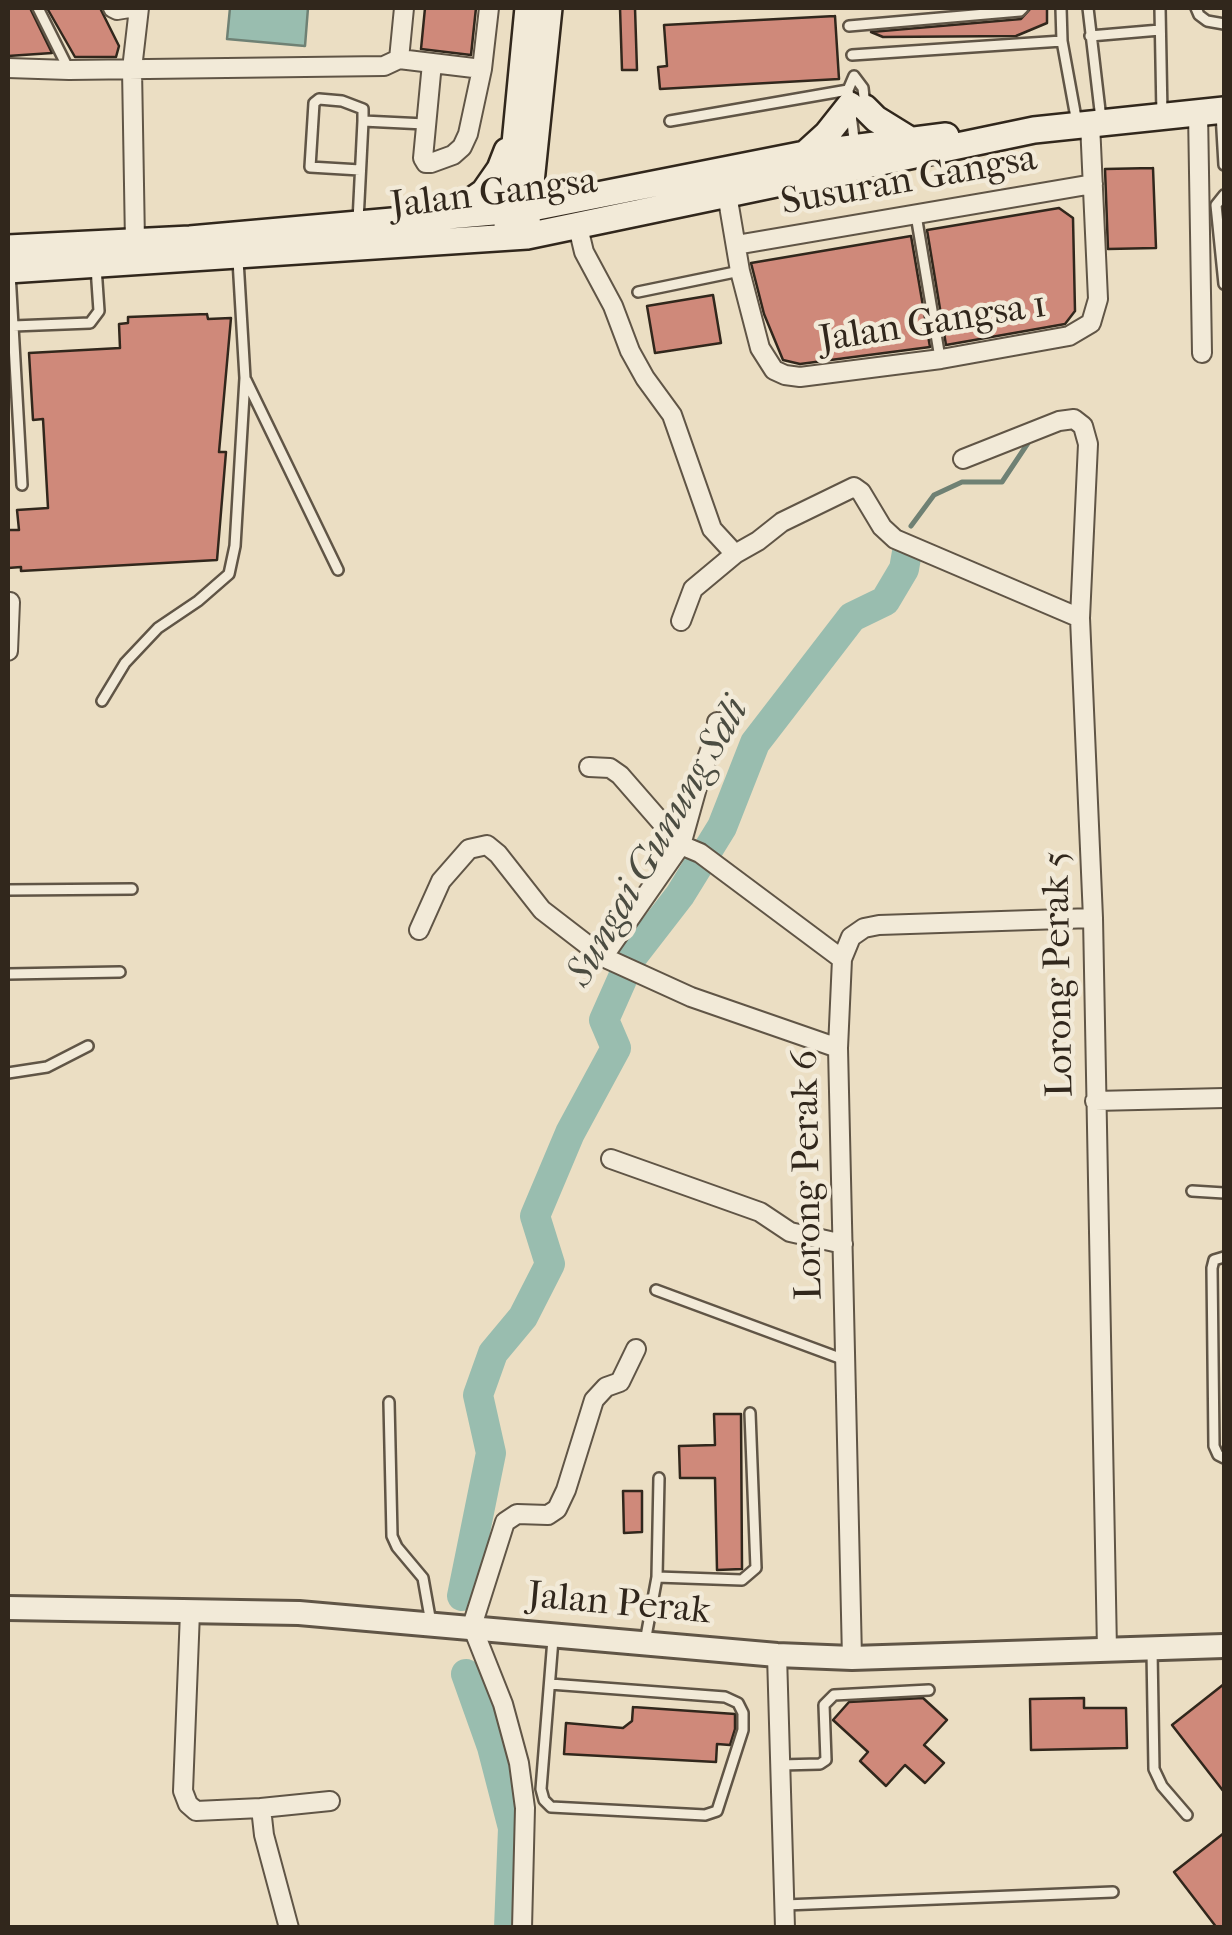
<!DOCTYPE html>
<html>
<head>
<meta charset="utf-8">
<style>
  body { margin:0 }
  #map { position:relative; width:1232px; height:1935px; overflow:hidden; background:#ebdec3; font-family:"IM FELL French Canon",serif }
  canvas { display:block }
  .frame { position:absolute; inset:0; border:10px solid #31271c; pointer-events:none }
</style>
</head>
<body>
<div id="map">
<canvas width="1232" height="1935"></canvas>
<div class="frame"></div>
</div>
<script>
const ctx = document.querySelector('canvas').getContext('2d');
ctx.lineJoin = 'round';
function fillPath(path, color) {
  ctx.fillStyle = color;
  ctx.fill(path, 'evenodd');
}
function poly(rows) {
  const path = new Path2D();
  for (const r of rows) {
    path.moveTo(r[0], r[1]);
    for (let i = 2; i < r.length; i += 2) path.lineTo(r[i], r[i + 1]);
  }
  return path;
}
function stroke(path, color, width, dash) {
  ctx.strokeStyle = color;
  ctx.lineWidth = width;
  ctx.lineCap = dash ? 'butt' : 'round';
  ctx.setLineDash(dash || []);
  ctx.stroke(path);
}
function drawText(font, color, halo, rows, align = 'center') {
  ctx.font = font + ' "IM FELL French Canon",serif';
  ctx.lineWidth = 9;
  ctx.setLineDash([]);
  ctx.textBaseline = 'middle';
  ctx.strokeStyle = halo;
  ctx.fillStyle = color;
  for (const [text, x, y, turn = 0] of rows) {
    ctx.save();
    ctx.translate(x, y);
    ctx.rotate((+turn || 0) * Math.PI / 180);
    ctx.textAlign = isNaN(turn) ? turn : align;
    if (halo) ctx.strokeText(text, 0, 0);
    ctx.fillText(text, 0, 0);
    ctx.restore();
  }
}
const water = poly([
  [230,8,308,8,305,46,227,39,230,8]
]);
fillPath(water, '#99bdaf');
stroke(water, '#6f8174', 2.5);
stroke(poly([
  [911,526,934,495,962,482,1002,482,1030,440]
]), '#6f8174', 5);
stroke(poly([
  [462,1596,491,1453,478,1395,493,1353,523,1317,550,1264,535,1216,570,1133,616,1048,604,1020,632,957,680,895,722,827,755,743,852,617,885,601,904,569,907,552],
  [466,1674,492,1747,513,1828,509,1928]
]), '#99bdaf', 30);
const building = poly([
  [8,8,30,8,52,53,8,56,8,8],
  [47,8,100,8,119,46,116,57,75,57,47,8],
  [425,8,476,8,471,55,421,49,425,8],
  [620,8,635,8,637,70,622,70,620,8],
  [1031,8,1047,8,1047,23,1016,36,883,37,871,32,1021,19,1031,8],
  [835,16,839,79,660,89,658,67,667,66,664,25,835,16],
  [1153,168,1156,248,1108,249,1105,169,1153,168],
  [1059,208,1073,218,1075,311,1065,324,946,345,927,230,1059,208],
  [911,236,930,347,800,364,783,360,764,314,751,263,911,236],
  [713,295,721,343,655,353,647,306,713,295],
  [207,314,208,319,231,318,219,452,226,452,217,560,21,571,21,567,8,568,8,530,19,530,17,510,48,508,43,419,33,420,29,353,120,348,119,324,128,323,128,317,207,314],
  [714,1414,741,1414,742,1569,717,1570,715,1478,680,1478,679,1446,715,1445,714,1414],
  [623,1491,642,1491,642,1532,624,1533,623,1491],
  [1224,1684,1224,1792,1172,1725,1224,1684],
  [923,1698,947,1720,924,1745,944,1763,925,1783,905,1765,886,1786,860,1761,868,1752,833,1720,849,1702,923,1698],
  [1084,1698,1084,1708,1126,1708,1127,1748,1031,1750,1030,1699,1084,1698],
  [633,1707,735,1714,735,1729,730,1745,717,1744,716,1762,564,1754,566,1723,623,1728,632,1721,633,1707],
  [1224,1833,1224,1928,1217,1928,1174,1872,1224,1833]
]);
fillPath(building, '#cf897a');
stroke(building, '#31271c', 2.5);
const service = poly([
  [38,8,68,68],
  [1061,8,1062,41,1077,123],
  [1088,8,1101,119],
  [1160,8,1162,115],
  [1196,8,1199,15,1207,21,1224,24],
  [849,26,1020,11,1023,8],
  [1090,36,1160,30],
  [852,55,1062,41],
  [1221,113,1224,165],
  [363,121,425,124],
  [670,121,848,90],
  [855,147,848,90,854,76,863,88,865,106],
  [1224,195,1216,205,1224,284],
  [916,215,940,358],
  [358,221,363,121,363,109,342,101,319,99,314,103,310,167,360,170],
  [10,273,13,326,90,323,99,311,96,267],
  [638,292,740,271],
  [13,326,22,485],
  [246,380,338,570],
  [102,701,125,663,158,628,198,601,229,574,235,546,245,378,238,260],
  [8,890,132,889],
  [8,974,120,972],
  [8,1073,47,1067,88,1046],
  [1192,1191,1224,1193],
  [1224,1257,1214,1260,1212,1268,1214,1446,1218,1455,1224,1458],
  [656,1290,845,1360],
  [389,1402,392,1536,397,1547,423,1578,431,1623],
  [657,1577,659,1478],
  [645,1642,657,1577,742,1580,756,1568,750,1413],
  [1152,1651,1154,1769,1162,1786,1187,1815],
  [550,1684,725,1697,738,1703,743,1713,743,1730,717,1811,705,1815,551,1807,544,1800,541,1789,553,1639],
  [780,1765,820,1764,826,1760,824,1705,834,1695,929,1690],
  [785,1905,1113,1892]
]);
const minor = poly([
  [113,8,117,10,129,8],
  [399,59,404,8],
  [432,63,423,158,426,163,431,163,453,155,462,147,468,134,482,69,489,8],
  [8,68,69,70,384,66,399,59,482,69],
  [1198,112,1202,353],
  [727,194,740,271,760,348,774,370,785,375,800,377,941,359,1069,336,1091,323,1098,299,1090,123],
  [578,227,584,252,613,306,630,351,645,378,672,415,712,529,735,554,758,541,782,522,854,487,861,492,882,527,895,539,1080,618],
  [135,242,132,69,139,8],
  [736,245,1093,184],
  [963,459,1059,421,1074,419,1083,426,1088,444,1080,618,1093,918,1107,1650],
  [681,621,693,589,735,554],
  [8,651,10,602],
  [589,767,610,768,620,775,681,845,700,853,842,959],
  [419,930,441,881,469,849,487,845,498,854,542,910,603,957,691,997,838,1048],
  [603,957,681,845,700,777,716,735,717,722],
  [1095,1101,1224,1098],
  [611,1159,760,1212,790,1232,843,1244],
  [190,1612,183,1791,188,1804,196,1811,261,1808,264,1835,289,1928],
  [777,1655,785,1928],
  [852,1658,838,1048,842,959,851,937,864,928,879,925,1093,918],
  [261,1808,330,1801],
  [522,1928,525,1808,519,1763,503,1704,472,1626,505,1522,517,1514,548,1515,557,1509,566,1490,594,1400,606,1387,620,1382,636,1349]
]);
const tertiary = poly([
  [8,1608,299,1613,777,1655,852,1658,1224,1646]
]);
const secondary = poly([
  [865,108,876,119,910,140],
  [805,154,827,134,850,105],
  [454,213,484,192,500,169,507,151],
  [527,221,549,8],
  [507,227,528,8],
  [8,248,190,239,527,209,805,154,946,136],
  [8,270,527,236,1034,130,1224,110]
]);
stroke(service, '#605546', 14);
stroke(minor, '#605546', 22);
stroke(tertiary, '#605546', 28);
stroke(secondary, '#31271c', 30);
stroke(service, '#f2ead8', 9);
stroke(minor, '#f2ead8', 18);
stroke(tertiary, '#f2ead8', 22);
stroke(secondary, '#f2ead8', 25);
drawText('38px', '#31271c', '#f2ead8', [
  ["Susuran Gangsa",909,182,-10],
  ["Jalan Gangsa",494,195,-7],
  ["Jalan Gangsa 1",933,324,-9],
  ["Lorong Perak 5",1060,974,-91],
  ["Lorong Perak 6",809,1175,-91],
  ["Jalan Perak",619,1605,5]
]);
drawText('italic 40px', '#4b4c41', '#f2ead8', [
  ["Sungai Gunung Sali",659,843,-60]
]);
</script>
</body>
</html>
